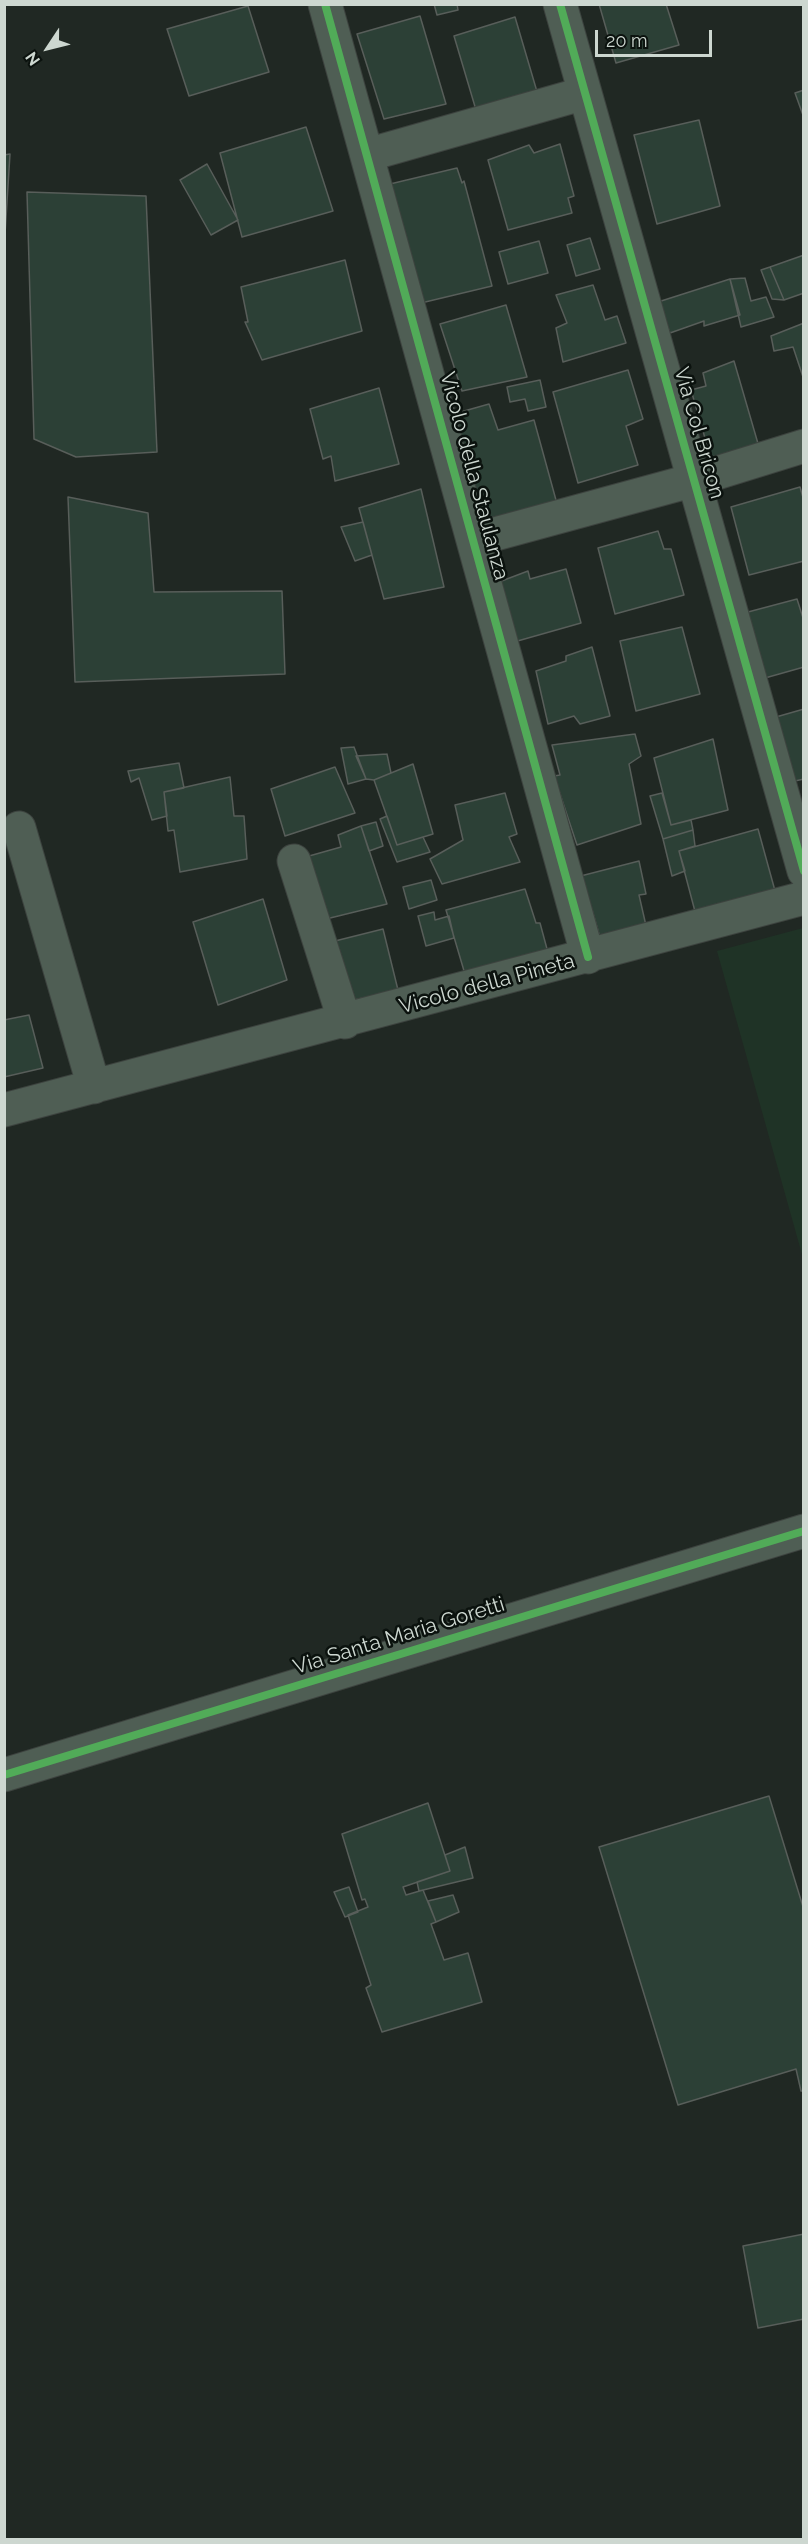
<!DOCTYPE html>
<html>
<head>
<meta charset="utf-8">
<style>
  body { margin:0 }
  #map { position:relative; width:808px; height:2544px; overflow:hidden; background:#202823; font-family:Raleway,sans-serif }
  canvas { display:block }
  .frame { position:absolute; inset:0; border:6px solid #cdd7d0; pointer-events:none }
  .north { position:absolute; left:18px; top:18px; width:60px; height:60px; -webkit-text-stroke:4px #0b120e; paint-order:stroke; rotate:235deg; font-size:16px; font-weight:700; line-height:24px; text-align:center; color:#cdd7d0 }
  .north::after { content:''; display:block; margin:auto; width:21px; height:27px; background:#cdd7d0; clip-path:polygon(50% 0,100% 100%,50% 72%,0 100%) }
  .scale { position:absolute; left:595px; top:30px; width:117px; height:27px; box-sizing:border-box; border:3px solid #cdd7d0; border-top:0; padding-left:8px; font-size:18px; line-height:21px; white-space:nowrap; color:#cdd7d0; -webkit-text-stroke:4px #0b120e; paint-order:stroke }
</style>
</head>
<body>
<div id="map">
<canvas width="808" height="2544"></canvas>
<div class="frame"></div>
<div class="north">N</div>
<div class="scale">20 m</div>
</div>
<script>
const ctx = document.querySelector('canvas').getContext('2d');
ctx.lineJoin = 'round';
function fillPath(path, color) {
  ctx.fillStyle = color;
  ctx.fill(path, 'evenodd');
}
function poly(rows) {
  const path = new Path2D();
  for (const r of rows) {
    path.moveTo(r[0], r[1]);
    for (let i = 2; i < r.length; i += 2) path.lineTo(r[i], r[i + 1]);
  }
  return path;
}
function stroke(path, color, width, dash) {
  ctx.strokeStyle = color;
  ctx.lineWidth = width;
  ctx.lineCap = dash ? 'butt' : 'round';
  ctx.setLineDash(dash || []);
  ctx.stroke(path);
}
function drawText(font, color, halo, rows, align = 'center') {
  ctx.font = font + ' Raleway,sans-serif';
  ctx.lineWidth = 5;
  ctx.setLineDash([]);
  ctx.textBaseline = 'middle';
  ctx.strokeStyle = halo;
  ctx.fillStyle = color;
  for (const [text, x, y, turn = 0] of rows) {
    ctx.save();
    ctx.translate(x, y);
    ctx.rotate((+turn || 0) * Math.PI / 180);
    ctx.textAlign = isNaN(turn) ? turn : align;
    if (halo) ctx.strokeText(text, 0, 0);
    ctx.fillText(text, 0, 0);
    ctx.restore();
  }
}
fillPath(poly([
  [803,928,804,928,803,1258,717,951]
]), '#1f3326');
const building = poly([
  [434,4,457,4,458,10,437,15,434,4],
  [599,4,666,4,679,45,616,63,599,4],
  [248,6,269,72,189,96,167,29,248,6],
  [420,16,446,104,384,119,357,34,420,16],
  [515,17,538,95,476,110,454,36,515,17],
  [804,90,804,118,795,93,804,90],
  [699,120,720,206,657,224,634,135,699,120],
  [306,127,333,211,242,237,220,153,306,127],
  [560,144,574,196,568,198,572,213,508,230,488,160,529,145,534,153,560,144],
  [10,154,4,250,4,155,10,154],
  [207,164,238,220,211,235,180,180,207,164],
  [457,168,462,183,464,181,492,286,421,303,390,184,457,168],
  [27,192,146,196,157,452,76,457,34,439,27,192],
  [590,238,600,269,576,276,567,245,590,238],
  [539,241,548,273,508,284,499,252,539,241],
  [804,255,804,293,784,300,770,267,804,255],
  [345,260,362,331,262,360,245,322,248,322,241,287,345,260],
  [770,267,784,300,772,299,761,270,770,267],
  [745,278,751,301,766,297,774,317,741,327,730,279,745,278],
  [730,279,740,315,704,326,704,321,670,333,658,302,730,279],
  [593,285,605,320,617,316,626,343,563,362,556,328,567,323,556,295,593,285],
  [506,305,527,377,462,391,440,324,506,305],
  [804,323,804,380,793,347,774,351,771,336,804,323],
  [734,361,759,447,712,462,691,390,706,386,703,373,734,361],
  [628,370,643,419,626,426,638,465,578,483,553,392,628,370],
  [540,380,546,407,528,411,525,399,510,402,507,387,540,380],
  [379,388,399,464,335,481,331,456,323,459,310,409,379,388],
  [489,404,498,430,534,420,559,511,480,533,450,415,489,404],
  [800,487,804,501,804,561,749,575,731,507,800,487],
  [421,489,444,587,384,599,359,508,421,489],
  [68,497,148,513,154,592,282,591,285,674,75,682,68,497],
  [363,522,372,555,355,561,341,527,363,522],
  [658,531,664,549,671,549,684,595,615,614,598,548,658,531],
  [566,569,581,623,514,642,499,582,528,571,530,579,566,569],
  [797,599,804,621,804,667,765,678,748,612,797,599],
  [682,627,700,694,636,711,620,641,682,627],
  [592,647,610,716,580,724,574,716,548,724,536,671,566,661,566,656,592,647],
  [804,709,804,779,795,781,776,717,804,709],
  [635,734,641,756,629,764,641,824,577,845,554,776,560,775,552,745,635,734],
  [713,739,728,810,671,825,654,758,713,739],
  [354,747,366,779,348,784,341,748,354,747],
  [387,754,391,773,374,780,366,779,356,756,387,754],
  [179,763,184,788,164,792,167,816,152,820,139,778,131,782,128,771,179,763],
  [413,764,433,834,397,845,374,780,413,764],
  [335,767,355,813,285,836,271,789,335,767],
  [230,777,234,816,244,816,247,859,180,872,174,830,168,831,164,792,230,777],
  [505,793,517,834,509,837,520,862,442,884,430,859,463,840,455,805,505,793],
  [662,793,671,825,691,820,693,830,663,839,650,796,662,793],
  [387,816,397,845,423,837,430,852,397,862,380,819,387,816],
  [376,822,383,846,369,851,361,826,376,822],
  [361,826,387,904,322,920,302,858,341,847,338,835,361,826],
  [758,829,777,898,697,919,679,851,758,829],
  [693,830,695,846,679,851,685,871,672,876,663,839,693,830],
  [639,861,646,894,639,895,647,930,601,941,592,910,569,879,639,861],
  [431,880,437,900,409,909,403,887,431,880],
  [525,889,536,923,540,923,550,960,467,981,446,910,525,889],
  [263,899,287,980,218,1005,193,922,263,899],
  [434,912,435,920,449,916,454,938,426,946,418,916,434,912],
  [383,929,398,990,350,1001,335,941,383,929],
  [29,1015,43,1068,4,1077,4,1020,29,1015],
  [769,1796,804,1910,804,2091,801,2091,796,2069,678,2105,599,1847,769,1796],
  [428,1803,450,1871,403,1887,406,1895,423,1890,436,1922,431,1924,444,1960,468,1953,482,2002,382,2032,366,1988,371,1985,348,1915,368,1907,365,1899,362,1900,342,1834,428,1803],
  [465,1847,473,1878,419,1891,417,1882,450,1871,445,1855,465,1847],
  [349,1887,358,1912,345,1917,334,1892,349,1887],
  [453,1895,459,1912,436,1922,428,1901,453,1895],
  [804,2234,804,2319,758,2328,743,2246,804,2234]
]);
fillPath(building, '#2c4036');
stroke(building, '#585e5a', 1.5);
const minor = poly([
  [325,4,588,957],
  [560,4,804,871],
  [367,155,585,93],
  [473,540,694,480,804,446],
  [19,828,94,1087],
  [294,861,345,1022],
  [4,1110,804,898],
  [4,1775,804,1531]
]);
stroke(minor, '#3d433f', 35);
stroke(minor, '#4f5e54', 33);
stroke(poly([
  [325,4,588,957],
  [560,4,804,871],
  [4,1775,804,1531]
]), '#51ab58', 8);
drawText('21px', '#cdd7d0', '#0b120e', [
  ["Via Col Bricon",699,433,74],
  ["Vicolo della Staulanza",474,476,75],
  ["Vicolo della Pineta",487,984,-15],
  ["Via Santa Maria Goretti",399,1636,-17]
]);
</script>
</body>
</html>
